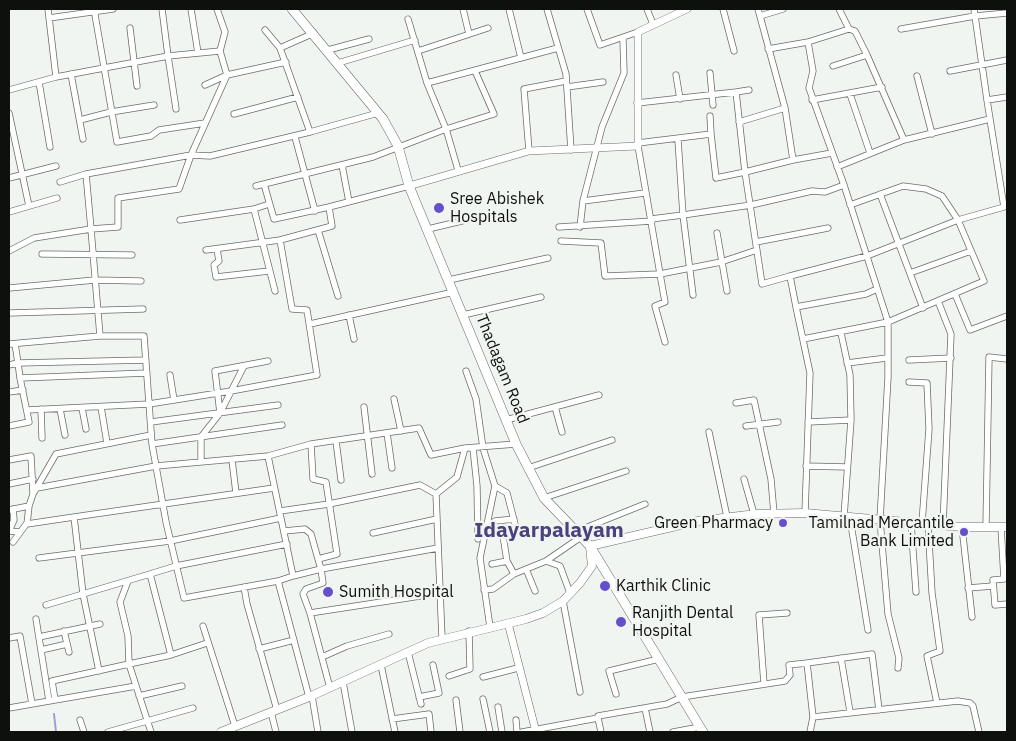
<!DOCTYPE html>
<html>
<head>
<meta charset="utf-8">
<style>
  body { margin:0 }
  #map { position:relative; width:1016px; height:741px; overflow:hidden; background:#f1f5f2; font-family:"IBM Plex Sans",sans-serif }
  canvas { display:block }
  .frame { position:absolute; inset:0; border:10px solid #0e100e; pointer-events:none }
</style>
</head>
<body>
<div id="map">
<canvas width="1016" height="741"></canvas>
<div class="frame"></div>
</div>
<script>
const ctx = document.querySelector('canvas').getContext('2d');
ctx.lineJoin = 'round';
function poly(rows) {
  const path = new Path2D();
  for (const r of rows) {
    path.moveTo(r[0], r[1]);
    for (let i = 2; i < r.length; i += 2) path.lineTo(r[i], r[i + 1]);
  }
  return path;
}
function stroke(path, color, width, dash) {
  ctx.strokeStyle = color;
  ctx.lineWidth = width;
  ctx.lineCap = dash ? 'butt' : 'round';
  ctx.setLineDash(dash || []);
  ctx.stroke(path);
}
function drawText(font, color, halo, rows, align = 'center') {
  ctx.font = font + ' "IBM Plex Sans",sans-serif';
  ctx.lineWidth = 4.5;
  ctx.setLineDash([]);
  ctx.textBaseline = 'middle';
  ctx.strokeStyle = halo;
  ctx.fillStyle = color;
  for (const [text, x, y, turn = 0] of rows) {
    ctx.save();
    ctx.translate(x, y);
    ctx.rotate((+turn || 0) * Math.PI / 180);
    ctx.textAlign = isNaN(turn) ? turn : align;
    if (halo) ctx.strokeText(text, 0, 0);
    ctx.fillText(text, 0, 0);
    ctx.restore();
  }
}
stroke(poly([
  [54,714,56,732]
]), '#a09dd8', 2);
const minor = poly([
  [48,9,56,77,168,56,176,109],
  [94,9,117,142,151,136,159,130,205,123],
  [162,9,168,56,220,51,227,75,286,62],
  [191,9,198,53],
  [217,9,225,32,220,51],
  [463,9,469,34],
  [509,9,521,58],
  [547,9,566,74,571,150],
  [587,9,600,45,638,32],
  [647,9,653,24],
  [723,9,734,51],
  [760,16,783,9],
  [49,18,113,9],
  [408,19,427,83],
  [130,28,137,86],
  [849,29,808,42,813,71,809,88,844,185,888,322,888,377,880,520,888,614,899,658,898,668],
  [901,29,975,16,974,9],
  [265,30,280,48],
  [768,49,808,42],
  [328,50,369,39],
  [418,51,488,28],
  [338,63,415,40],
  [833,66,867,55],
  [950,71,1007,60],
  [710,73,713,105],
  [71,74,83,139],
  [676,75,680,99],
  [917,76,932,134],
  [39,82,50,147],
  [205,85,227,75],
  [567,87,603,82],
  [9,90,56,77],
  [736,92,749,90],
  [850,94,870,153],
  [812,100,882,87],
  [987,100,975,16,1007,13],
  [637,103,736,92,745,172,762,284,790,276],
  [9,113,29,206],
  [234,114,298,97],
  [710,116,711,134],
  [80,120,111,112,154,105],
  [739,122,785,108,758,9],
  [310,132,378,113],
  [295,137,315,211],
  [904,140,990,119,987,100,1007,97],
  [638,143,711,134,716,178,745,172,793,160,785,108],
  [638,146,660,274,721,262,757,250],
  [529,151,524,89,566,81],
  [793,160,832,153],
  [342,165,349,202],
  [837,167,904,140,867,55,855,31,849,29,839,9],
  [458,170,446,129,494,114,475,71],
  [9,178,56,166],
  [60,182,86,174],
  [264,184,274,219,329,207],
  [256,186,373,157,446,129,427,83,558,48],
  [880,194,923,308],
  [583,201,645,193],
  [850,205,903,186,926,189,942,196,958,220,1004,207,990,119],
  [254,209,275,291],
  [9,212,57,198],
  [651,219,683,215,678,140],
  [180,220,254,209,269,204],
  [559,227,652,221],
  [580,227,583,201,602,127,624,73,623,39],
  [428,229,470,219],
  [318,230,338,296],
  [717,233,727,291],
  [561,241,601,243,605,276,660,274,665,302,655,306,665,342],
  [756,242,828,228],
  [217,249,219,261,214,265,216,277,269,271],
  [206,250,280,240],
  [9,251,34,238,91,229,86,174,191,155,227,75],
  [42,254,132,255],
  [910,273,971,251],
  [449,280,548,258],
  [9,288,95,280,141,281],
  [955,294,970,330,1007,316],
  [693,295,683,215,751,205,812,191,825,192,844,185],
  [938,301,951,334,943,526],
  [796,307,866,294,877,289],
  [9,313,143,309],
  [349,315,354,339],
  [463,315,541,297],
  [310,324,454,292],
  [841,333,850,375,851,420,844,517],
  [100,336,91,229,118,227,118,198,179,189,191,155,210,156,310,132,280,48,314,33],
  [803,339,888,322,984,281,958,220,867,256,790,276,796,307,810,373,805,513],
  [9,344,100,336,144,336,152,444,166,522,184,598,278,581,309,697],
  [15,344,18,363,146,360],
  [909,360,951,358],
  [847,363,887,358],
  [9,365,18,363,20,378,147,373],
  [466,371,476,399,483,448,495,486,507,493,516,528,503,536,507,561,514,574],
  [170,375,174,400],
  [909,382,927,383,929,429,922,523],
  [9,392,23,390],
  [394,399,401,431],
  [736,403,754,400,771,479,774,514],
  [101,407,107,443],
  [364,407,372,474],
  [555,407,562,432],
  [82,408,86,429],
  [41,409,42,438],
  [60,409,65,435],
  [27,410,149,404,231,391,317,375,307,310,292,309,280,240,332,226,329,207,409,186],
  [220,413,215,371,268,361],
  [506,420,599,395],
  [151,422,278,405],
  [808,422,851,420],
  [9,426,29,422,20,378],
  [746,426,778,422],
  [709,432,727,517],
  [387,433,392,468],
  [336,441,341,480],
  [152,444,282,425],
  [311,444,419,428,431,455,465,448,516,444],
  [473,448,477,486,478,539],
  [268,456,311,444,313,479,326,482,337,554,318,559,321,569,293,576],
  [9,460,31,456,33,494],
  [232,460,236,493],
  [201,462,201,437,220,413,244,366],
  [806,466,847,467],
  [528,468,612,440],
  [744,479,754,514],
  [9,484,33,479],
  [37,488,156,466,268,456,293,576,278,581],
  [544,498,626,471],
  [29,506,27,524,74,517],
  [13,509,14,520,9,531,20,532],
  [9,510,29,506,33,494,56,454,151,435],
  [280,511,329,504,420,485,436,494],
  [850,518,868,630],
  [495,521,514,519],
  [911,523,916,592],
  [928,524,932,593,940,651,927,656,937,703],
  [962,527,972,617],
  [986,527,989,357,1007,359],
  [1001,527,1004,579,993,580,995,605,1007,604],
  [284,531,305,529,311,534,318,559],
  [575,532,645,504],
  [373,533,437,519],
  [13,542,27,523],
  [39,558,170,541,281,518],
  [546,561,581,537],
  [492,564,507,561],
  [526,569,535,591],
  [244,587,247,604,277,710],
  [968,588,993,586],
  [484,590,493,589,514,574,546,561,560,566,570,593],
  [563,601,580,692],
  [46,605,83,594,74,517,274,488],
  [310,613,303,594,306,589,323,583,321,569,438,548],
  [36,619,49,701],
  [203,626,235,726],
  [490,627,480,558,495,486],
  [64,631,69,652],
  [39,637,100,624],
  [9,638,20,636,32,704],
  [442,638,436,494,457,477,465,448],
  [259,649,294,640],
  [41,650,67,644],
  [408,652,421,704],
  [171,655,207,643],
  [322,657,347,646,389,634],
  [841,658,850,712],
  [807,663,872,654,879,710],
  [381,665,395,732],
  [99,671,83,594,150,574],
  [449,676,470,669,469,631],
  [483,677,518,668],
  [343,682,352,732],
  [764,684,759,615,787,613],
  [330,688,310,613,440,593],
  [616,694,609,671,659,659],
  [139,696,182,686],
  [312,696,318,732],
  [419,697,439,693,433,665],
  [483,699,490,732],
  [55,700,136,686],
  [456,700,460,732],
  [498,707,502,732],
  [9,708,55,700,52,681,129,664,128,636,120,602,128,581],
  [645,708,650,732],
  [271,712,276,732],
  [598,718,598,716,667,704,682,697,785,681,790,675,789,665,807,663,813,717,958,701,970,703,973,706,979,732],
  [392,719,429,714,431,732],
  [80,720,84,732],
  [516,720,517,732],
  [108,732,193,708],
  [151,732,129,664,171,655,150,574,176,566,287,544],
  [522,732,598,718,601,732],
  [673,732,700,727],
  [810,732,813,717]
]);
const tertiary = poly([
  [409,186,529,151,638,146,638,32,687,9],
  [508,623,536,732]
]);
const secondary = poly([
  [221,732,309,697,428,643,526,619,543,613,563,601,580,583,592,566,590,546,698,521,756,514,805,513,962,527,1007,527]
]);
const primary = poly([
  [292,9,383,119,398,146,409,186,516,444,544,498,590,546,703,732]
]);
stroke(minor, '#696c69', 7);
stroke(tertiary, '#696c69', 8);
stroke(secondary, '#696c69', 9);
stroke(primary, '#696c69', 10);
stroke(minor, '#fff', 5.5);
stroke(tertiary, '#fff', 7);
stroke(secondary, '#fff', 8);
stroke(primary, '#fff', 9);
for (const [x, y, r, color] of [
  [439,208,6,"#6650ca"],
  [783,523,5,"#6650ca"],
  [964,532,5,"#6650ca"],
  [605,586,6,"#6650ca"],
  [328,592,6,"#6650ca"],
  [621,622,6,"#6650ca"]
]) {
  const dot = new Path2D();
  dot.arc(x, y, r, 0, 2 * Math.PI);
  ctx.fillStyle = color;
  ctx.fill(dot);
  stroke(dot, '#f1f5f2', 2);
}
drawText('16px', '#0e100e', '#f1f5f2', [
  ["Sree Abishek",450,199],
  ["Hospitals",450,217],
  ["Green Pharmacy",773,523,"right"],
  ["Tamilnad Mercantile",954,523,"right"],
  ["Bank Limited",954,541,"right"],
  ["Karthik Clinic",616,586],
  ["Sumith Hospital",339,592],
  ["Ranjith Dental",632,613],
  ["Hospital",632,631]
], 'left');
drawText('16px', '#0e100e', '#f1f5f2', [
  ["Thadagam Road",502,369,68]
]);
drawText('bold 21px', '#49427f', '#f1f5f2', [
  ["Idayarpalayam",549,531]
]);
</script>
</body>
</html>
